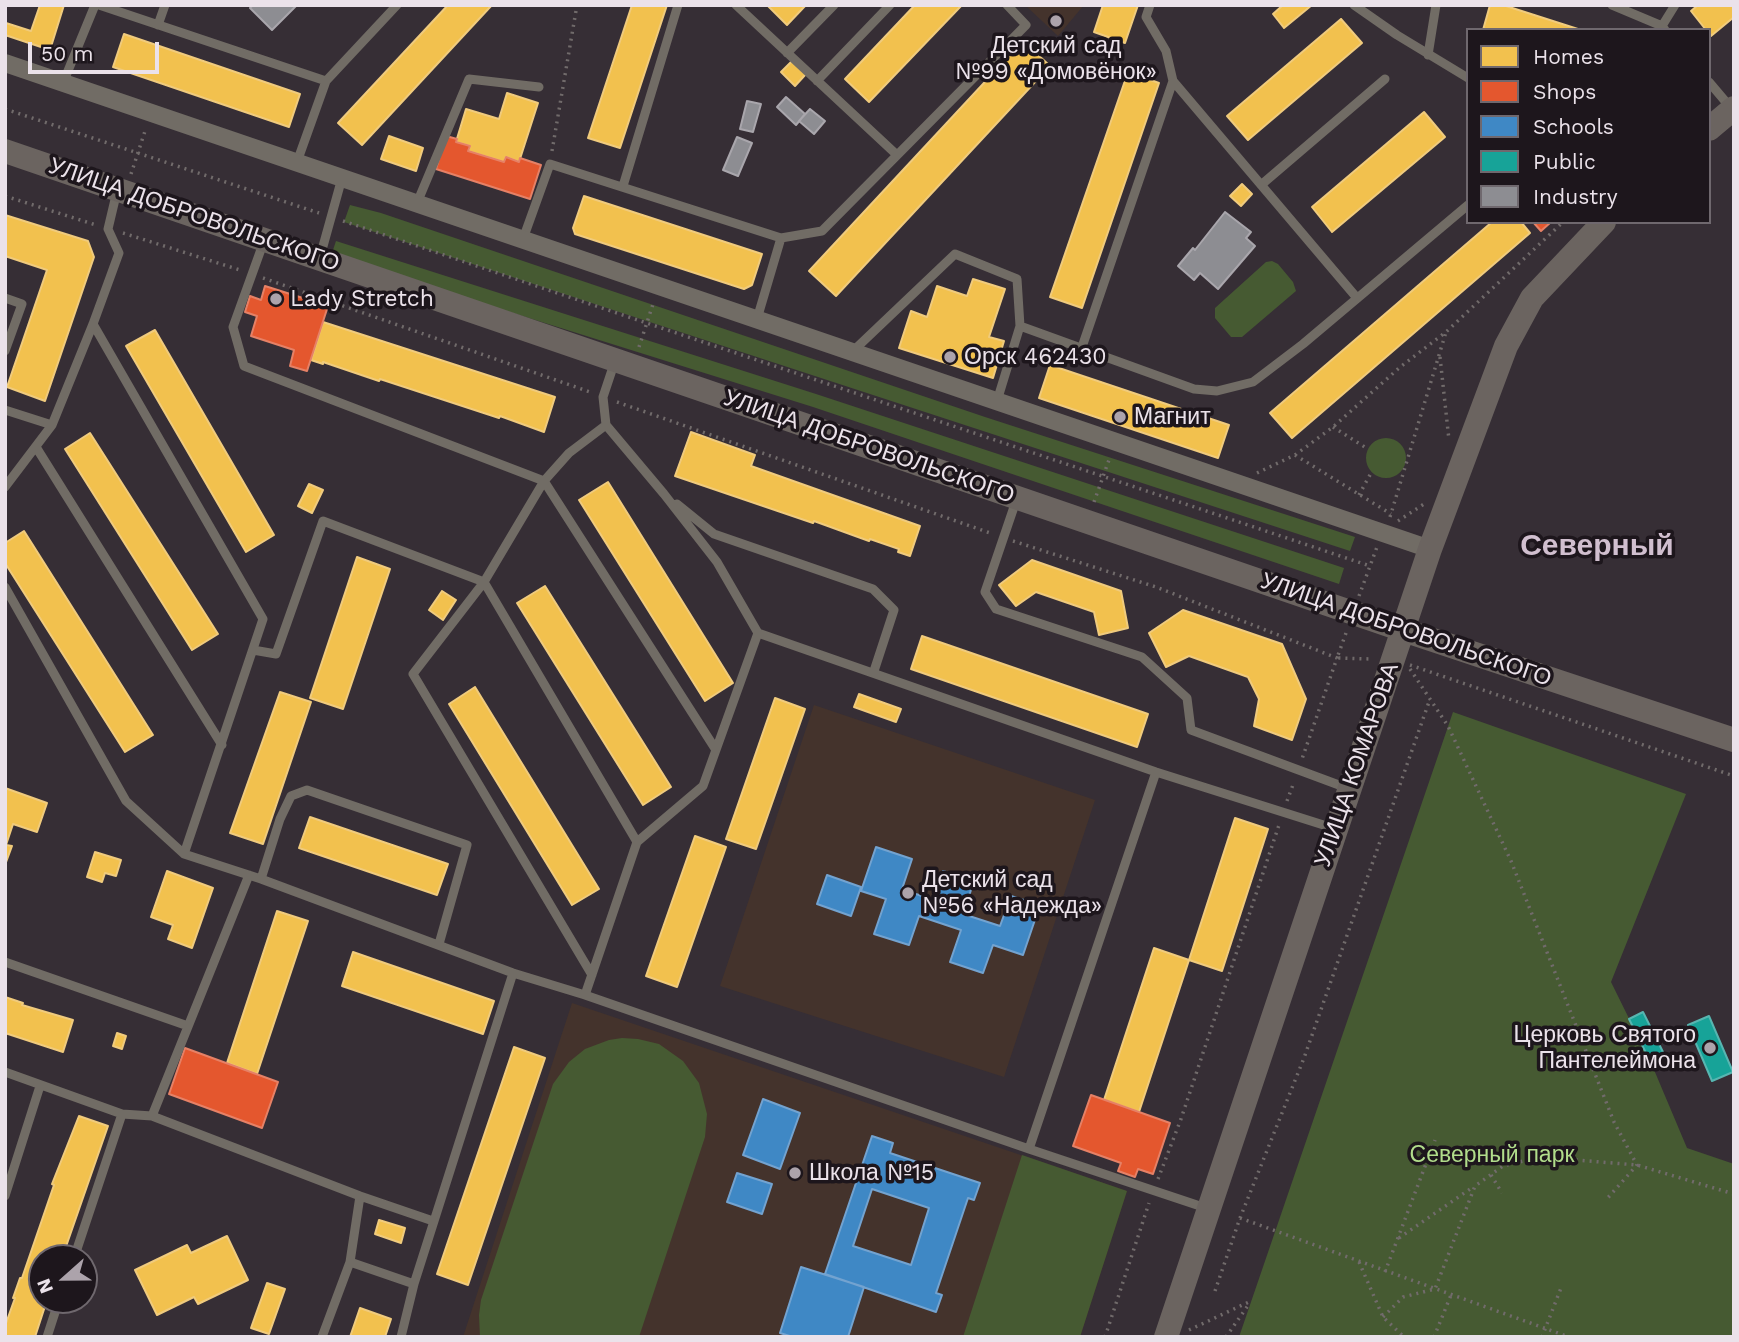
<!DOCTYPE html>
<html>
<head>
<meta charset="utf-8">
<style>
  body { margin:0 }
  #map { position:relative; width:1739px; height:1342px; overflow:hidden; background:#362e35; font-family:"Work Sans",sans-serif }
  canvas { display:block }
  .frame { position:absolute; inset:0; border:7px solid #ebe2ea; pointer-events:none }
  .legend { position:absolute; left:1466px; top:28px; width:245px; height:196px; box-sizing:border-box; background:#1d161c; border:2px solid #6f686e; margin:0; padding:9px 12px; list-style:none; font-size:21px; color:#ebe2ea }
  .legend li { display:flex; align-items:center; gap:14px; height:35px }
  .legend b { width:35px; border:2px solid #6f686e }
  .north { position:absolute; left:28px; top:1244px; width:70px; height:70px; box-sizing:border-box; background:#1d161c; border:2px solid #6f686e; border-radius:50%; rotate:249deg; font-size:19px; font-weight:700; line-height:28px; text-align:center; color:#ebe2ea }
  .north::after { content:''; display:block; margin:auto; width:24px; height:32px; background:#aca3ab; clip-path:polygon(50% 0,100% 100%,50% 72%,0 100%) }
  .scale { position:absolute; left:28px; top:42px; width:131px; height:32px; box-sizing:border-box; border:4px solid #ebe2ea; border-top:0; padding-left:9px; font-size:21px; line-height:24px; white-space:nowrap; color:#ebe2ea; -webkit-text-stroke:5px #1d161c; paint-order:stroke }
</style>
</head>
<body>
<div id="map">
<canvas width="1739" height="1342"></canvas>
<div class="frame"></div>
<ul class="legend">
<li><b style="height:19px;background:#f2c14e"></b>Homes</li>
<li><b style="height:19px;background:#e4572e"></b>Shops</li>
<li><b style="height:19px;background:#3f88c5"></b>Schools</li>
<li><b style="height:19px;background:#17a398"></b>Public</li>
<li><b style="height:19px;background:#8d8d92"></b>Industry</li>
</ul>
<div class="north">N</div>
<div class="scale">50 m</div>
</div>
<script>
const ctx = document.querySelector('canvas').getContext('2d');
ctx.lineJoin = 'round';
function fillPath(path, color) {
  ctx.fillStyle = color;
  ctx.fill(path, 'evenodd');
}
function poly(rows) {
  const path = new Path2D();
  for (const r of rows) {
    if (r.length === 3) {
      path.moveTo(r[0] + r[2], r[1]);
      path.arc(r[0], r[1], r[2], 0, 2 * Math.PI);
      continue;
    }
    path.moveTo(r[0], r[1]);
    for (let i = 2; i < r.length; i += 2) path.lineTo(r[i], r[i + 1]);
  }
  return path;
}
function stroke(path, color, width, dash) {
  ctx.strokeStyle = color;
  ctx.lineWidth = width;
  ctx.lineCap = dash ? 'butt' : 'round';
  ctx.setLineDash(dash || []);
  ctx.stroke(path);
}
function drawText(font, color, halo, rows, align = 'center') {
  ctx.font = font + ' "Work Sans",sans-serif';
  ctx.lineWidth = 7;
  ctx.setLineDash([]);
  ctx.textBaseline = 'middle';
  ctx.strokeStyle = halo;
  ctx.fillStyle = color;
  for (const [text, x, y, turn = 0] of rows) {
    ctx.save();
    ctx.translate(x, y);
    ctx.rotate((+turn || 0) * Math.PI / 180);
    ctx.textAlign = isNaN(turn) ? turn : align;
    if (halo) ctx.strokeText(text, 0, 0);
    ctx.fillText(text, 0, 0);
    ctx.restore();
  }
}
fillPath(poly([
  [1025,5,1084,5,1058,36],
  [814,705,1095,800,1004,1077,720,986],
  [572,1003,1127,1191,1080,1337,463,1337]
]), '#44332c');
fillPath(poly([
  [350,205,381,213,985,417,1355,537,1350,551,344,222],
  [336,241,816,394,1344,568,1339,584,813,407,331,256],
  [1272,261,1278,264,1293,282,1296,291,1242,337,1231,337,1215,318,1215,308,1266,262],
  [1386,458,20],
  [1453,712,1686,794,1611,982,1652,1065,1687,1148,1734,1164,1734,1337,1239,1337],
  [622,1038,638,1039,659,1044,683,1061,699,1083,707,1114,705,1137,639,1337,480,1337,479,1315,481,1300,553,1084,569,1062,585,1049,609,1040],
  [1022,1155,1127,1191,1080,1337,963,1337]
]), '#465a32');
const homes = poly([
  [40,5,64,5,50,50,5,35,6,23,31,31,40,5],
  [448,5,492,5,362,145,338,123,448,5],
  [632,5,667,5,620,148,588,138,632,5],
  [767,5,806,5,787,25,767,5],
  [915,5,962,5,869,102,845,79,915,5],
  [1103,5,1138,5,1125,43,1094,32,1103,5],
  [1283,5,1312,5,1284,28,1273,14,1283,5],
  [1490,5,1503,5,1581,30,1483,30,1490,5],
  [1698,5,1734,5,1734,17,1711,36,1709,30,1706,30,1691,11,1698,5],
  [1341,19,1362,43,1248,140,1227,116,1341,19],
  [124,34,300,94,289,127,113,67,124,34],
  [1023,41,1050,66,836,296,809,271,1023,41],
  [792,61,806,74,795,86,781,72,792,61],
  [1128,72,1159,83,1082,308,1050,297,1128,72],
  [507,93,538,103,519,162,506,157,504,162,468,151,470,146,456,142,466,109,499,119,507,93],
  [1424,112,1445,137,1332,232,1312,207,1424,112],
  [389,136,423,148,416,171,381,159,389,136],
  [1242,184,1252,194,1241,206,1230,196,1242,184],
  [584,196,762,254,752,285,744,289,575,234,573,228,584,196],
  [5,215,88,241,94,257,45,401,7,387,47,270,5,256,5,215],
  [1492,222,1521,222,1530,233,1292,438,1270,413,1492,222],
  [973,279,1005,289,989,337,1004,341,993,378,899,348,911,311,927,317,937,286,967,296,973,279],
  [323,322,555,397,544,432,500,416,499,418,380,379,379,381,323,362,323,364,311,360,323,322],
  [155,330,274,535,246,552,126,346,155,330],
  [1050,365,1229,425,1218,458,1039,398,1050,365],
  [691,432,755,455,751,466,920,526,910,556,898,552,899,549,870,539,869,541,814,521,813,523,675,476,691,432],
  [90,433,218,634,192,650,65,449,90,433],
  [608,482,733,683,705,701,579,500,608,482],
  [309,484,323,490,312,513,298,506,309,484],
  [24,531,153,735,125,752,5,563,5,543,24,531],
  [357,557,390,569,343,709,310,698,357,557],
  [1032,560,1121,591,1128,628,1099,635,1094,612,1036,592,1016,606,999,585,1032,560],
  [545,586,671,787,643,805,517,603,545,586],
  [442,591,456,600,443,620,429,610,442,591],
  [1183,610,1282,644,1306,699,1292,740,1254,726,1259,699,1248,677,1189,656,1166,667,1149,633,1183,610],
  [922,636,1148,714,1137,747,911,669,922,636],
  [475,687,599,889,572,905,449,704,475,687],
  [280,692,311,702,263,844,230,833,280,692],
  [859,694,901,709,896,722,854,707,859,694],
  [775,698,805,709,756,849,726,839,775,698],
  [5,788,47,803,37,832,13,824,6,845,12,846,5,865,5,788],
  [310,817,448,864,437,895,299,848,310,817],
  [1235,818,1268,829,1222,971,1189,960,1235,818],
  [695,836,726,847,677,987,646,976,695,836],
  [95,852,121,860,116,876,105,873,102,882,87,877,95,852],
  [167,871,213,888,192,948,168,939,173,925,151,917,167,871],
  [277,911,308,921,257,1074,227,1063,277,911],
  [1154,948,1189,960,1139,1112,1104,1100,1154,948],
  [353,952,494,1001,483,1034,342,986,353,952],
  [5,997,23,1003,22,1005,73,1020,63,1052,5,1033,5,997],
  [117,1033,126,1036,122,1049,113,1046,117,1033],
  [514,1047,545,1058,468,1285,437,1274,514,1047],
  [79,1116,108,1126,62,1258,42,1258,42,1300,47,1300,35,1337,5,1337,5,1326,15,1298,13,1298,20,1278,22,1278,54,1185,52,1184,79,1116],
  [379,1220,405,1228,401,1243,375,1234,379,1220],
  [227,1236,248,1280,198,1304,194,1297,157,1315,135,1270,187,1245,191,1253,227,1236],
  [267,1283,285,1289,269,1334,251,1328,267,1283],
  [360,1308,391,1319,385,1337,350,1337,360,1308]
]);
fillPath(homes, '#f2c14e');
stroke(homes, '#f0cb7d', 2);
const shops = poly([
  [446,136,457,139,456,142,470,146,468,151,504,162,506,157,519,162,520,158,541,165,530,199,436,169,446,136],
  [1533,222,1551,222,1541,231,1533,222],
  [265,286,328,306,307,371,290,366,294,350,251,336,257,316,245,312,250,296,261,300,265,286],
  [185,1048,278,1082,262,1128,169,1094,185,1048],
  [1091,1095,1170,1123,1153,1174,1138,1169,1135,1177,1118,1171,1121,1163,1073,1146,1091,1095]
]);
fillPath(shops, '#e4572e');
stroke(shops, '#e68166', 2);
const schools = poly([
  [876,847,912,859,902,889,933,900,943,871,974,881,963,914,1000,926,1011,896,1040,905,1023,955,993,945,983,973,950,962,961,930,919,916,909,945,874,934,886,899,861,891,876,847],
  [827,875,861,887,851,916,817,904,827,875],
  [763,1099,800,1113,780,1169,743,1155,763,1099],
  [872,1136,893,1143,890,1153,980,1183,974,1200,968,1198,936,1293,942,1295,936,1312,825,1274,872,1136],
  [872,1189,929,1208,911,1265,853,1246,872,1189],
  [737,1173,772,1184,762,1214,727,1202,737,1173],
  [801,1267,864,1287,848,1337,793,1337,780,1333,801,1267]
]);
fillPath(schools, '#3f88c5');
stroke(schools, '#73a3d0', 2);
const public = poly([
  [1643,1012,1666,1058,1652,1065,1629,1019,1643,1012],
  [1709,1016,1733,1072,1712,1081,1688,1025,1709,1016]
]);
fillPath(public, '#17a398');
stroke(public, '#57b6b1', 2);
const industry = poly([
  [253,5,297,5,272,30,250,8,253,5],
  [786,97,805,114,796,125,777,107,786,97],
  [747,101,761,104,753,132,740,129,747,101],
  [810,109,825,121,814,134,799,121,810,109],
  [737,137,752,143,738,176,723,170,737,137],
  [1225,212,1251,232,1246,238,1255,246,1218,289,1200,273,1194,280,1178,266,1193,248,1195,250,1225,212]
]);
fillPath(industry, '#8d8d92');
stroke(industry, '#a9a6ac', 2);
stroke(poly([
  [5,109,319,213],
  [552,151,577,5],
  [131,174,146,128],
  [5,196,96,225],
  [343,221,1370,566],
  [123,233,240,270],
  [263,278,593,393],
  [639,347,654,301],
  [1440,357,1449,440],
  [617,402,993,534],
  [1333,427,1368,449],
  [1295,455,1391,514],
  [1257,473,1295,455,1333,427,1399,368,1446,332,1563,222],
  [1359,495,1371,473],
  [1094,502,1110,457],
  [1390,517,1446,332],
  [1398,521,1424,504],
  [1013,541,1156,587,1337,658,1302,759],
  [1359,596,1377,547],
  [1346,633,1337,658,1372,659],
  [1410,665,1734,776],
  [1410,669,1448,726,1511,861,1614,1122,1637,1165,1605,1201],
  [1287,801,1294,782],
  [1491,1175,1502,1193],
  [1158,1179,1181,1119,1280,822],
  [1240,1218,1569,1337],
  [1399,1238,1473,1187],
  [1359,1262,1383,1317,1404,1337],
  [1385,1272,1435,1140],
  [1215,1291,1240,1218,1304,1058,1430,699],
  [1383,1317,1403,1297,1435,1289,1475,1186,1503,1166,1540,1157,1637,1165,1734,1194],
  [1189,1330,1251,1301],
  [1105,1337,1149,1203],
  [1226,1337,1249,1304],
  [1434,1337,1451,1295],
  [1542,1337,1561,1288]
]), '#716b6b', 3.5, [2, 5]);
stroke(poly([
  [99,5,326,81],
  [736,5,897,155],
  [1354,5,1397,35,1468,78],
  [1612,5,1662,26,1665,30],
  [158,25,165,5],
  [1662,26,1675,5],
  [787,53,834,5],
  [1428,55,1436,5],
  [817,81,890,5],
  [1173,81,1357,298],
  [1709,82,1731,108],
  [63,83,95,5],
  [297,162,326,81,397,5],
  [1261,185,1385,79],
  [623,186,678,5],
  [417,203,469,79,539,87],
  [523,239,550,164,781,238,822,231,1026,25,1007,5],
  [264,241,233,327,244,366,544,481,716,750],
  [320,257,342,178],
  [5,298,22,304,5,351],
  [757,319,781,238],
  [93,324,263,619,184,854],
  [1020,326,1194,389,1217,391,1253,382,1303,344,1468,205],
  [1082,347,1173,81,1166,51,1146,17,1150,5],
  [852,352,955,254,1017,279,1020,326,997,401],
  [615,361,603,397,606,425,664,494,717,562,758,633,1156,772,1333,828],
  [5,410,52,425],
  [606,425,569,453,544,481,484,582,637,842],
  [36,447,222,745],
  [5,487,52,425,93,324,119,253,108,229,117,191],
  [1016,501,985,592,996,609,1142,657,1187,698,1191,730,1347,788],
  [677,504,714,534,873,589,894,610,874,671],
  [5,587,126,801,184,854,261,879,513,973,585,995,1029,1149,1209,1209],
  [253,650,276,654,323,521,484,582,413,674,592,975],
  [261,879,280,819,291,796,307,790,467,845,439,944],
  [5,962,188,1026],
  [585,995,637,842,703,786,758,633],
  [5,1072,122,1114,152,1116,360,1196,433,1221],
  [152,1116,249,875],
  [1029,1149,1156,772],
  [5,1196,40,1086],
  [360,1196,350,1262,414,1284,401,1337],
  [74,1258,122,1114],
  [414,1284,513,973],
  [47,1337,59,1300],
  [322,1337,350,1262]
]), '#716c65', 9);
stroke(poly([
  [5,63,1430,549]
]), '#716c65', 18);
stroke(poly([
  [1709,129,1734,108],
  [5,151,1403,630,1734,740],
  [1166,1337,1430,549,1506,346,1532,298,1604,222]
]), '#6b6460', 24);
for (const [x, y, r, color] of [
  [1056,21,7,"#aca3ab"],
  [276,299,7,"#aca3ab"],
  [950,357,7,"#aca3ab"],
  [1120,417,7,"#aca3ab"],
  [908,893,7,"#aca3ab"],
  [1710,1048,7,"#aca3ab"],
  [795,1173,7,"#aca3ab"]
]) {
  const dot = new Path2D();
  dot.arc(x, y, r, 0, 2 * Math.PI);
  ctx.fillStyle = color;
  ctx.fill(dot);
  stroke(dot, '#1d161c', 2.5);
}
drawText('23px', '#ebe2ea', '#1d161c', [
  ["Детский сад",1056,46,"center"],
  ["№99 «Домовёнок»",1056,72,"center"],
  ["Lady Stretch",290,299],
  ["Орск 462430",964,357],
  ["Магнит",1134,417],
  ["Детский сад",922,880],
  ["№56 «Надежда»",922,906],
  ["Церковь Святого",1696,1035,"right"],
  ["Пантелеймона",1696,1061,"right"],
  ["Школа №15",809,1173]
], 'left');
drawText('23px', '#ebe2ea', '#1d161c', [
  ["УЛИЦА ДОБРОВОЛЬСКОГО",194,215,19],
  ["УЛИЦА ДОБРОВОЛЬСКОГО",869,447,19],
  ["УЛИЦА ДОБРОВОЛЬСКОГО",1406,630,19],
  ["УЛИЦА КОМАРОВА",1357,765,-71]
]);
drawText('23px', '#b1dd8b', '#1d161c', [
  ["Северный парк",1492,1155]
]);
drawText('bold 30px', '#d1bfcf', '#1d161c', [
  ["Северный",1597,546]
]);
</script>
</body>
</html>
